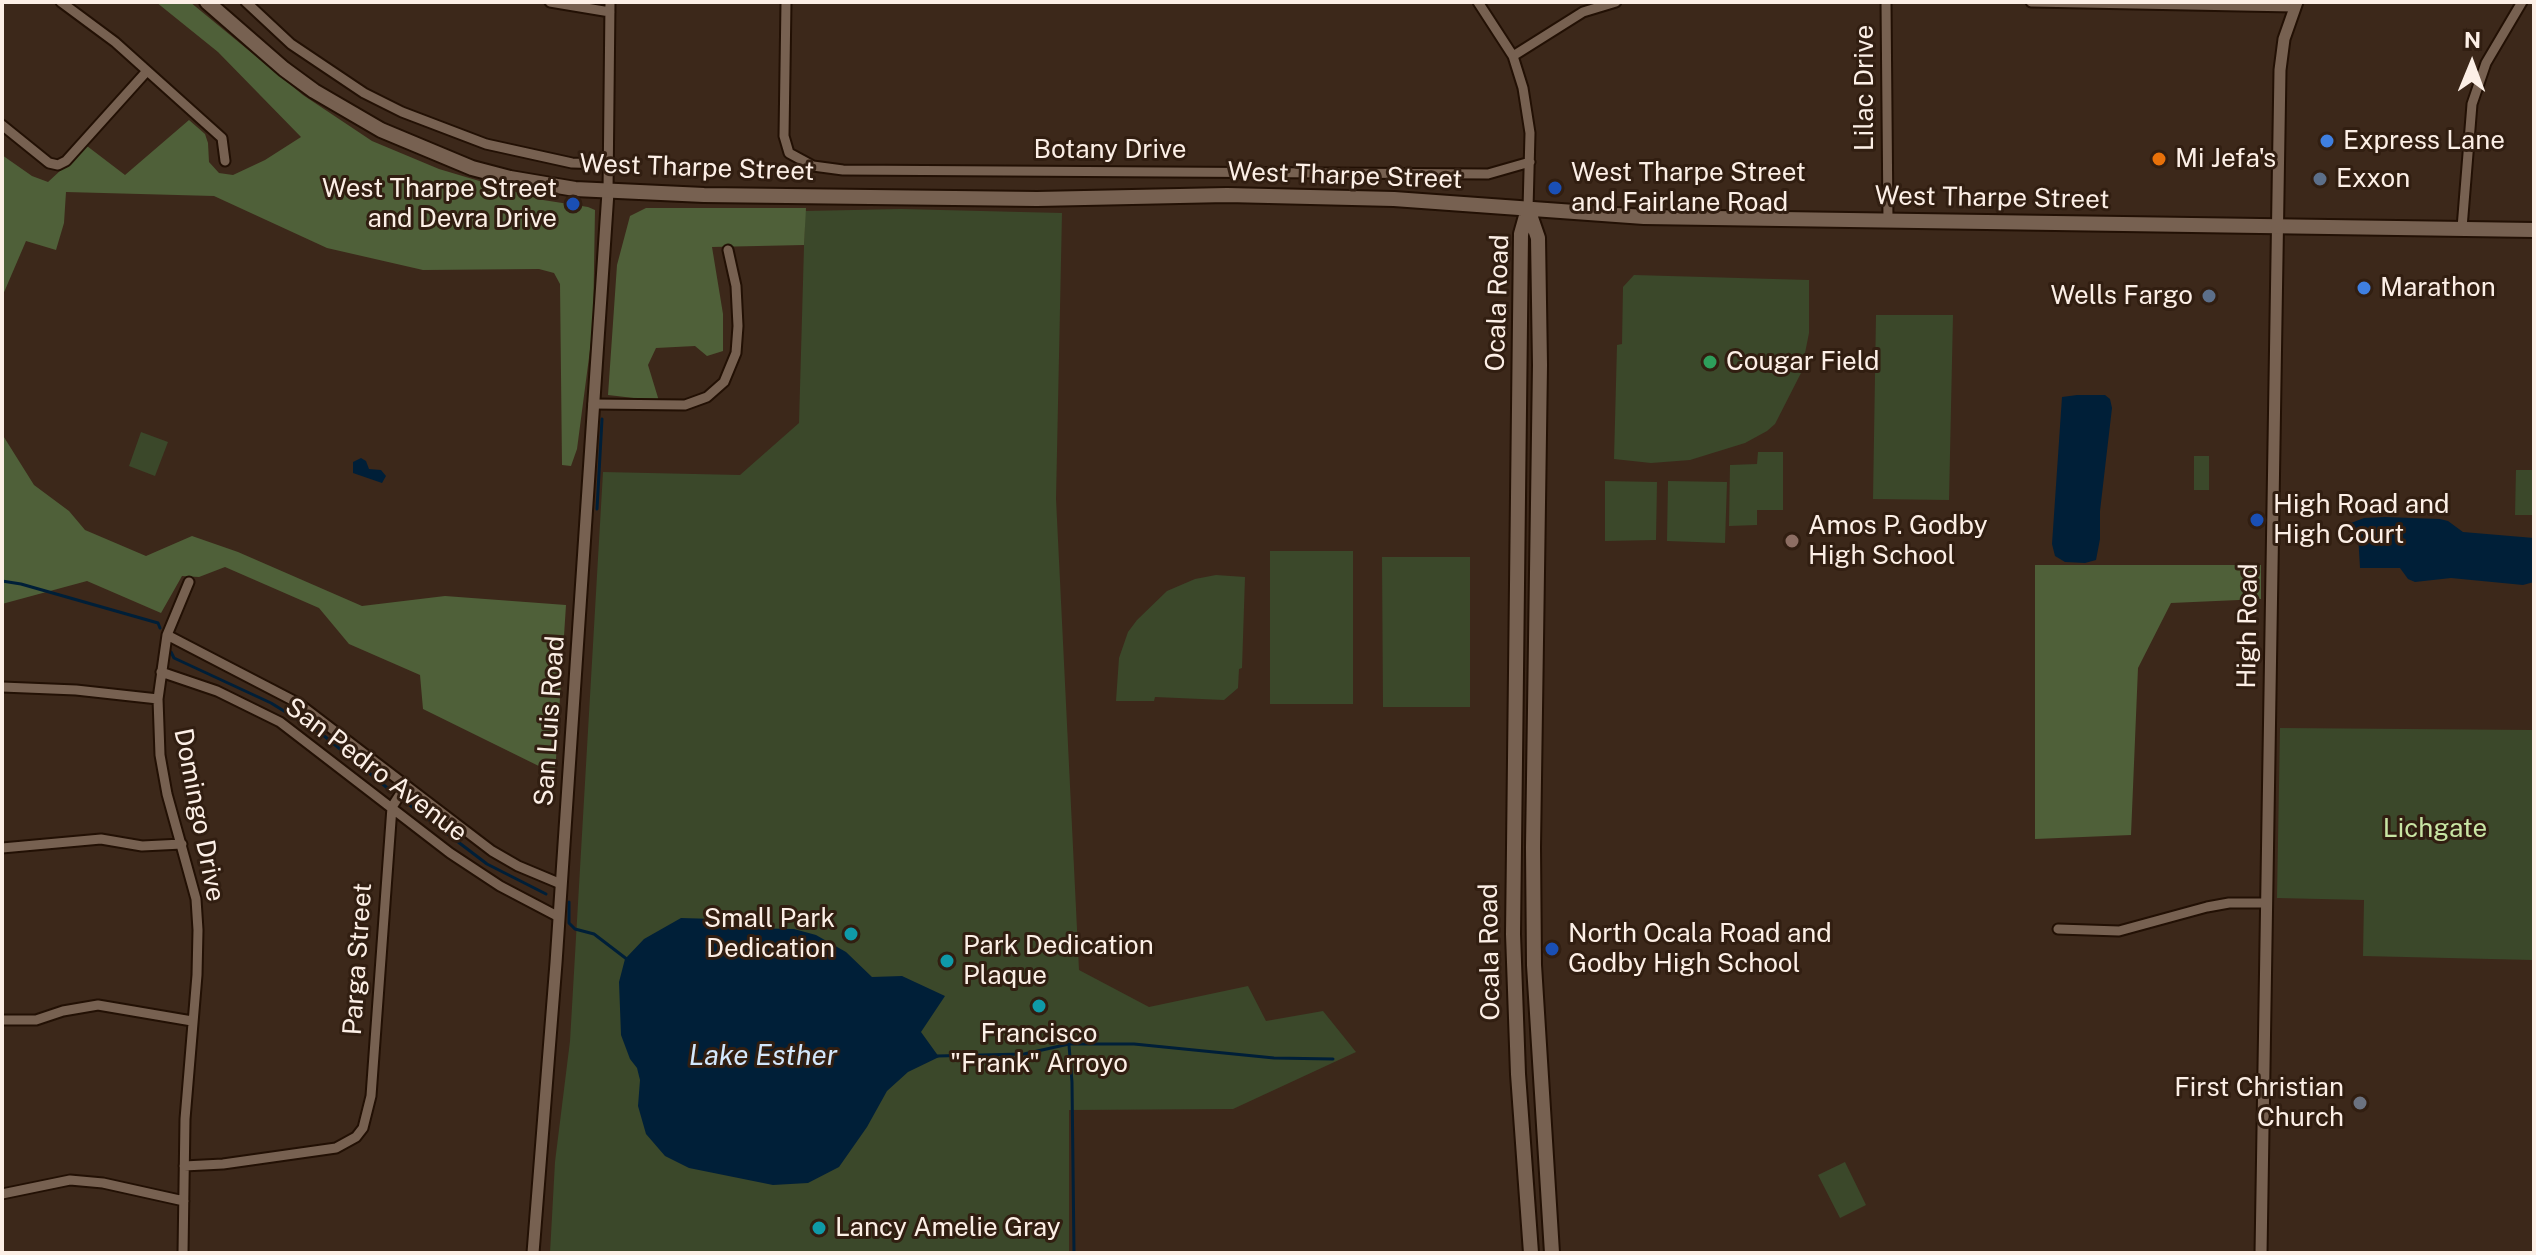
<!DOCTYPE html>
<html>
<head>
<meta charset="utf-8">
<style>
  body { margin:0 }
  #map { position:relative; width:2536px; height:1255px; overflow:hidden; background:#3c281a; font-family:"Public Sans",sans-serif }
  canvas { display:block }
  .frame { position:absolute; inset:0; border:4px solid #fcefe6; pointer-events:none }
  .north { position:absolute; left:2432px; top:24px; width:80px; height:80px; -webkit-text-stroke:6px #311e11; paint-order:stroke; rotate:1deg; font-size:22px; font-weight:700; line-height:32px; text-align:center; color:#fcefe6 }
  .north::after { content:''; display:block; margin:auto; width:28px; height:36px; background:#fcefe6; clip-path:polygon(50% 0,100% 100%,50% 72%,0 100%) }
</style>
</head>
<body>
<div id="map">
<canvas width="2536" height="1255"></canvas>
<div class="frame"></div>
<div class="north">N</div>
</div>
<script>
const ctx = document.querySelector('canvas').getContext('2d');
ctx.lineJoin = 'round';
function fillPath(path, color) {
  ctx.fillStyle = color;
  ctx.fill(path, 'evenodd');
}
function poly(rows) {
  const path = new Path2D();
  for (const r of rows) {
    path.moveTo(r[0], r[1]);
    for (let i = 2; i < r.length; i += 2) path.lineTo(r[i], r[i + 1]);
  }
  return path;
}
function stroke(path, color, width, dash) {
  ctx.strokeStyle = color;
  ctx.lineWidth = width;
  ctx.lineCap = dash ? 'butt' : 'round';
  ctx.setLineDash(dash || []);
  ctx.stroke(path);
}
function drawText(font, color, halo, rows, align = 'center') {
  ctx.font = font + ' "Public Sans",sans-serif';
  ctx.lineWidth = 6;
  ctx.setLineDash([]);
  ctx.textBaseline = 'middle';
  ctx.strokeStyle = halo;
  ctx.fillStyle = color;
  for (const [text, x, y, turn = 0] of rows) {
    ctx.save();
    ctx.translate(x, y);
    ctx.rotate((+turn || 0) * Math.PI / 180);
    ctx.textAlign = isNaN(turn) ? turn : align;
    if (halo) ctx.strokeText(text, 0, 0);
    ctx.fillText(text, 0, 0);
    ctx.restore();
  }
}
fillPath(poly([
  [901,209,1062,213,1056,499,1079,970,1149,1007,1248,986,1266,1021,1323,1011,1356,1052,1233,1109,1069,1110,1069,1253,550,1253,555,1162,570,1041,603,472,740,475,799,423,805,211],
  [1634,275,1809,280,1809,333,1801,373,1775,424,1767,431,1745,443,1690,460,1651,463,1614,459,1617,345,1622,344,1623,287],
  [1876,315,1953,315,1949,500,1873,499],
  [141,432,168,442,155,476,129,466],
  [1758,452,1783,452,1783,510,1757,510,1757,525,1729,526,1730,465,1757,464],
  [2194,456,2209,456,2209,490,2194,490],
  [2516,470,2534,470,2534,515,2515,515],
  [1605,481,1657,482,1656,540,1605,541],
  [1668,481,1727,482,1725,543,1667,541],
  [1270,551,1353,551,1353,704,1270,704],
  [1382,557,1470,557,1470,707,1383,707],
  [1216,575,1245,577,1242,668,1239,669,1238,688,1224,700,1155,697,1154,701,1116,701,1119,658,1128,632,1137,620,1167,591,1195,579],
  [2280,728,2534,730,2533,960,2363,956,2364,900,2277,898],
  [1845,1162,1866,1205,1840,1218,1818,1175]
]), '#3b482a');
fillPath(poly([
  [156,2,190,2,303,95,372,141,439,169,543,200,588,207,595,210,593,327,577,449,571,466,562,465,560,284,554,273,539,269,423,270,327,248,214,196,66,192,64,223,56,250,26,241,2,297,2,155,32,176,48,182,87,146,125,175,189,120,205,134,208,143,209,162,219,173,233,175,265,160,301,137,218,52],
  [646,208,806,208,804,245,712,247,723,314,723,351,707,356,695,346,656,348,648,365,659,401,608,395,617,265,630,216],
  [2,434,34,485,69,511,85,530,146,556,192,536,238,552,362,606,445,596,566,605,555,774,423,709,420,675,349,644,319,608,225,567,199,577,182,576,161,613,87,581,2,604],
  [2035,565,2261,565,2261,599,2171,603,2138,668,2131,835,2035,839]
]), '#4f6039');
fillPath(poly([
  [2077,395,2105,395,2110,399,2112,408,2100,511,2100,539,2096,560,2085,563,2065,562,2055,556,2052,544,2062,397],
  [361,458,366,461,369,469,381,470,386,476,382,483,353,473,353,462],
  [2385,517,2440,519,2448,521,2463,532,2534,538,2534,582,2523,585,2451,578,2415,582,2408,579,2400,568,2360,568,2358,534,2351,528,2351,523,2364,518],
  [681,918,715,919,743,928,794,929,816,935,846,952,872,977,902,976,945,996,921,1032,939,1057,908,1072,887,1091,867,1127,839,1167,808,1183,773,1185,689,1168,665,1156,646,1134,638,1106,640,1080,637,1068,630,1059,621,1035,619,982,625,959,644,939]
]), '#001f38');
stroke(poly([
  [597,509,602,419],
  [2,581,21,584,158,623,160,628],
  [171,652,174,658,271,703,323,735,391,791],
  [403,800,487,864,546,894],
  [569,902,569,923,575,929,594,934,628,960],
  [1069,1045,1072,1082,1074,1253],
  [937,1056,1024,1054,1069,1044,1134,1044,1274,1058,1333,1059]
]), '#001f38', 3);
const minor = poly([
  [61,2,115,42,222,138,225,161],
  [246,2,291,44,364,93,402,112,486,144,572,163,608,164],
  [550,2,610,12],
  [786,2,784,136,789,153,813,166,843,170,1488,174,1530,162],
  [1478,2,1513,56,1523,88,1530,133,1528,209],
  [1886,2,1888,221],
  [2031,2,2294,7],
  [1513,56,1583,12,1616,2],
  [2,125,49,163,58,165,66,161,147,71],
  [608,192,610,2],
  [2462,228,2472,104,2486,63,2522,2],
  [593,404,685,405,707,397,724,382,736,353,738,326,736,286,728,250],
  [167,635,298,703,492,851,518,866,561,884],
  [161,672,217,691,280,722,450,853,500,886,559,917],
  [2,687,76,690,158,699],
  [2,848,101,839,142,846,182,844],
  [2058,929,2119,931,2207,907,2229,903,2266,903],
  [2,1020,36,1020,63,1011,98,1005,192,1021],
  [184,1166,223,1164,336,1148,356,1137,363,1128,371,1096,392,807,406,785],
  [2,1194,70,1180,103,1183,184,1201],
  [183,1253,185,1119,197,975,198,930,196,899,167,794,160,755,158,699,167,635,189,582]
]);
const tertiary = poly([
  [533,1253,556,963,608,192],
  [2261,1253,2280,70,2284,39,2297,2]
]);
const secondary = poly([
  [207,2,284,69,314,91,381,130,472,168,510,178,575,189,704,195,1037,199,1227,195,1394,199,1644,217,2534,230],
  [1528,209,1538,238,1540,365,1533,847,1534,965,1552,1253],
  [1528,209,1521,234,1513,934,1518,1074,1531,1253]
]);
stroke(minor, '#221004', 13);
stroke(tertiary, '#221004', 15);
stroke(secondary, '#221004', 18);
stroke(minor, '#776151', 9);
stroke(tertiary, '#776151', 11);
stroke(secondary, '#776151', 14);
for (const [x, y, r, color] of [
  [2327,141,8,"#3f7fe0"],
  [2159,159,8,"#e8710a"],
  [2320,179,8,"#5c6f8a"],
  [1555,188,8,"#1a4fb4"],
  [573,204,8,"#1a4fb4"],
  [2364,288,8,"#3f7fe0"],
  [2209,296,8,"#5c6f8a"],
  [1710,362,8,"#2e9e5b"],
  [2257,520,8,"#1a4fb4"],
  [1792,541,8,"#8d6e63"],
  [851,934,8,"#0f9aa8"],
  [1552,949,8,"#1a4fb4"],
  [947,961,8,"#0f9aa8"],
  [1039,1006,8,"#0f9aa8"],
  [2360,1103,8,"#6b7280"],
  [819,1228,8,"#0f9aa8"]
]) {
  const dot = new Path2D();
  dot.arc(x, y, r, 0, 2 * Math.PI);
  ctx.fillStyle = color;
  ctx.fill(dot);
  stroke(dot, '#311e11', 3);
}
drawText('26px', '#fcefe6', '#311e11', [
  ["Lilac Drive",1865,88,-90],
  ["Botany Drive",1110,150],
  ["West Tharpe Street",697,168,2],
  ["West Tharpe Street",1345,176,2],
  ["West Tharpe Street",1992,198,1],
  ["Ocala Road",1498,303,-88],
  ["High Road",2248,626,-89],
  ["San Luis Road",550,721,-86],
  ["San Pedro Avenue",376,770,37],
  ["Domingo Drive",199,815,79],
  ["Ocala Road",1490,952,-91],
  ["Parga Street",358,959,-86]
]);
drawText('26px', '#fcefe6', '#311e11', [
  ["Express Lane",2343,141],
  ["Mi Jefa's",2175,159],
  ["West Tharpe Street",1571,173],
  ["and Fairlane Road",1571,203],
  ["Exxon",2336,179],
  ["West Tharpe Street",557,189,"right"],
  ["and Devra Drive",557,219,"right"],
  ["Marathon",2380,288],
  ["Wells Fargo",2193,296,"right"],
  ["Cougar Field",1726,362],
  ["High Road and",2273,505],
  ["High Court",2273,535],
  ["Amos P. Godby",1808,526],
  ["High School",1808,556],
  ["Small Park",835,919,"right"],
  ["Dedication",835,949,"right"],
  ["North Ocala Road and",1568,934],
  ["Godby High School",1568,964],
  ["Park Dedication",963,946],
  ["Plaque",963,976],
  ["Francisco",1039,1034,"center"],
  ["\"Frank\" Arroyo",1039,1064,"center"],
  ["First Christian",2344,1088,"right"],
  ["Church",2344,1118,"right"],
  ["Lancy Amelie Gray",835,1228]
], 'left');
drawText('26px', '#c8e5a4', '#311e11', [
  ["Lichgate",2435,829]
]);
drawText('italic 28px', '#d2e7fc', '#311e11', [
  ["Lake Esther",763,1056]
]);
</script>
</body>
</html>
